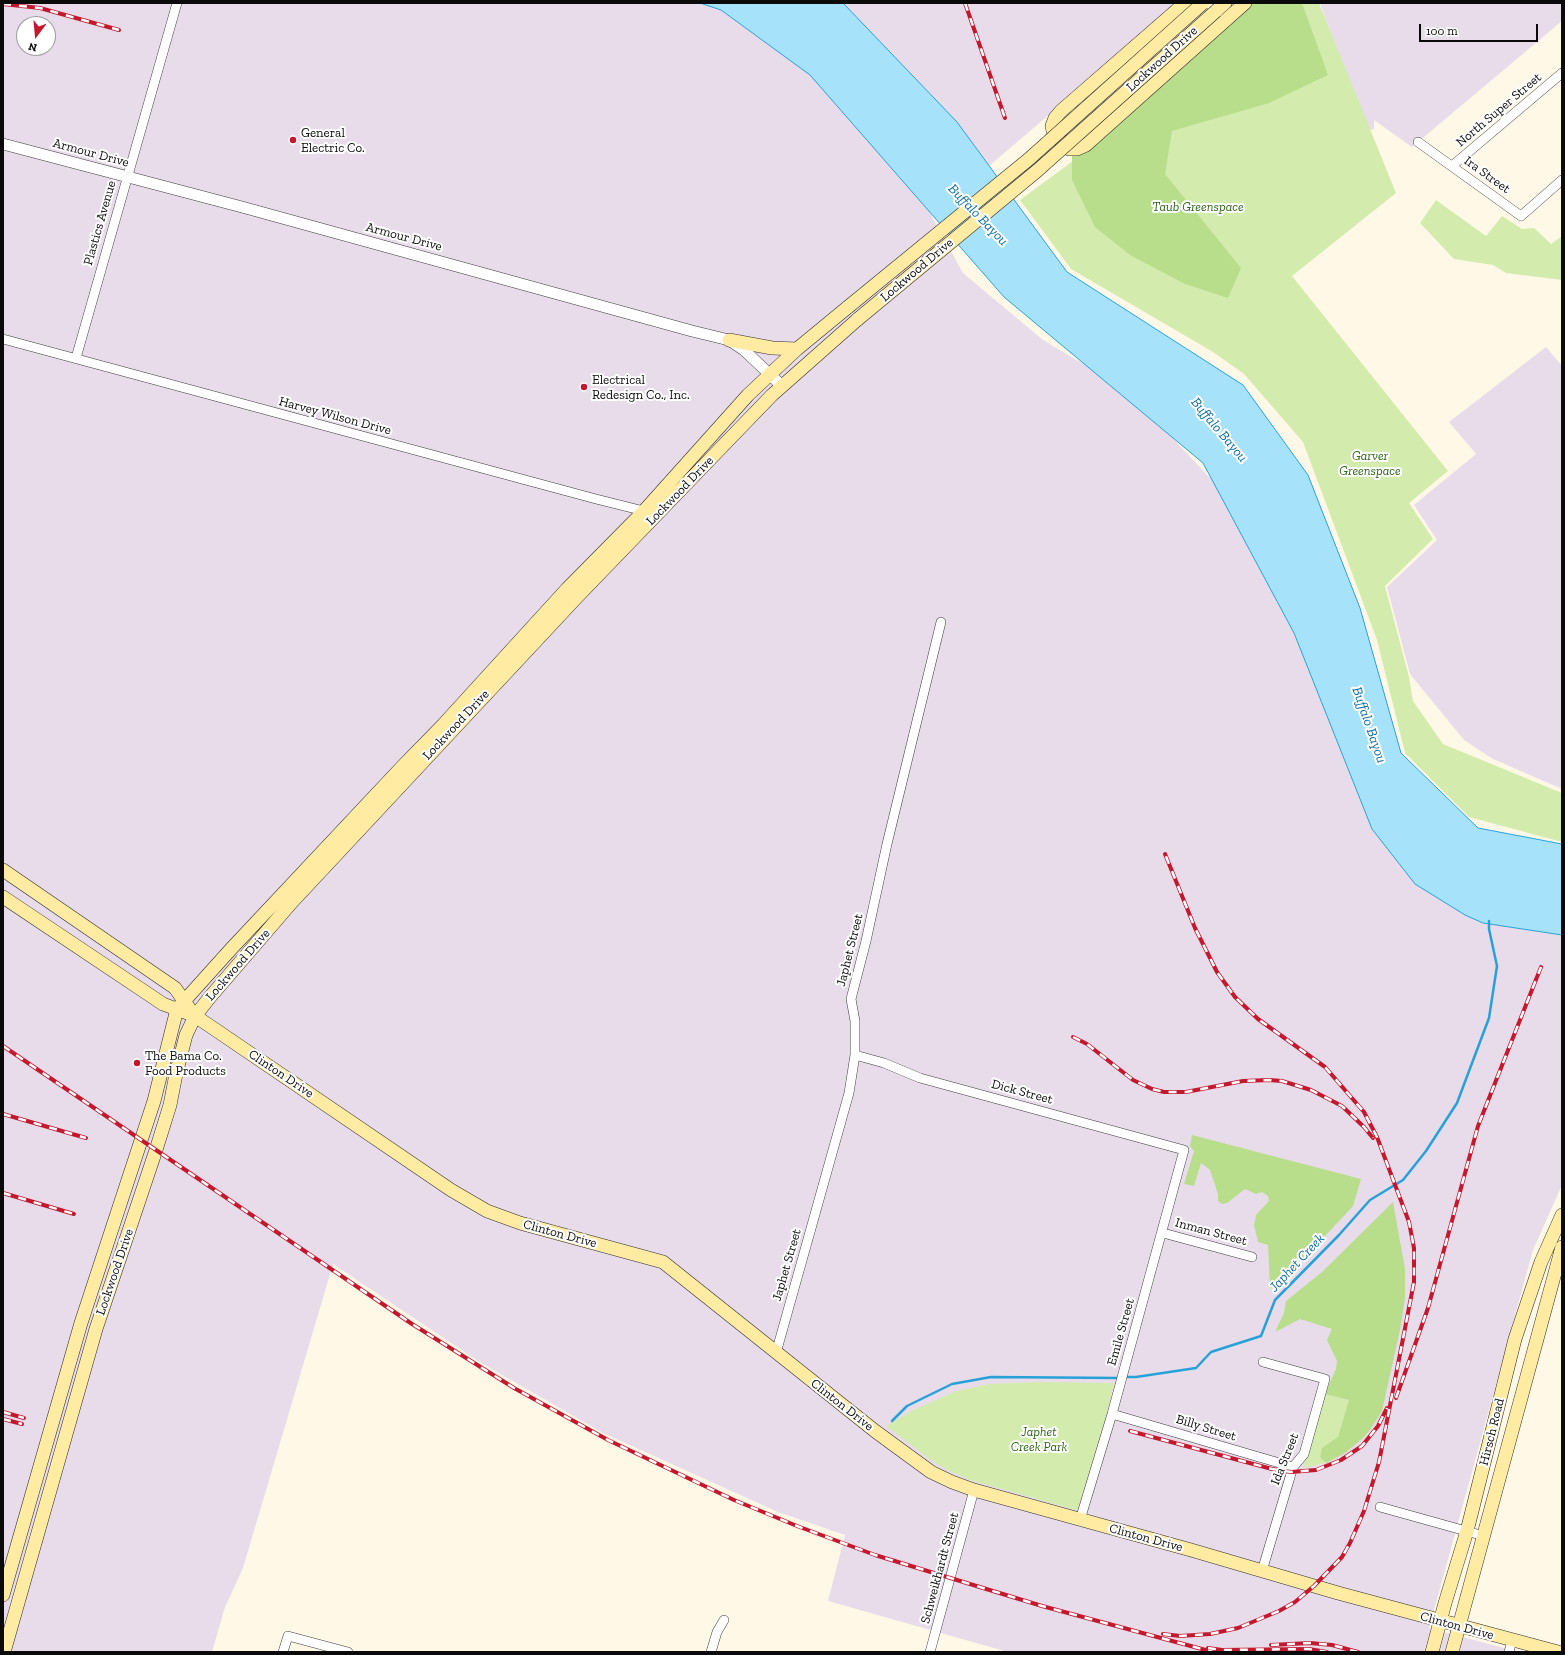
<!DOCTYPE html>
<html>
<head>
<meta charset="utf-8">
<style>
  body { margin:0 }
  #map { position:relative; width:1565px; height:1655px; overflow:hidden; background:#fff8e7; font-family:"Zilla Slab",serif }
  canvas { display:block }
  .frame { position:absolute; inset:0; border:4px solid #0a0a0a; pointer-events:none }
  .north { position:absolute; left:16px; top:16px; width:40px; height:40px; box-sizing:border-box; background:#fff; border:1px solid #9d9d9d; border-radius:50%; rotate:196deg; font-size:11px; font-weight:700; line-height:16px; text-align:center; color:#0a0a0a }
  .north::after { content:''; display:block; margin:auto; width:14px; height:18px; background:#c4182f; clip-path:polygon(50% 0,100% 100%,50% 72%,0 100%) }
  .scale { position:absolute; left:1419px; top:24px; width:119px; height:18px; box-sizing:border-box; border:2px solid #0a0a0a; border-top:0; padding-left:5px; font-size:12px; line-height:14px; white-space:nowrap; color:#0a0a0a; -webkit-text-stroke:3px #fff; paint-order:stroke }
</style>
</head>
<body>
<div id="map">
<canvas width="1565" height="1655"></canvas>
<div class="frame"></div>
<div class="north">N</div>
<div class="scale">100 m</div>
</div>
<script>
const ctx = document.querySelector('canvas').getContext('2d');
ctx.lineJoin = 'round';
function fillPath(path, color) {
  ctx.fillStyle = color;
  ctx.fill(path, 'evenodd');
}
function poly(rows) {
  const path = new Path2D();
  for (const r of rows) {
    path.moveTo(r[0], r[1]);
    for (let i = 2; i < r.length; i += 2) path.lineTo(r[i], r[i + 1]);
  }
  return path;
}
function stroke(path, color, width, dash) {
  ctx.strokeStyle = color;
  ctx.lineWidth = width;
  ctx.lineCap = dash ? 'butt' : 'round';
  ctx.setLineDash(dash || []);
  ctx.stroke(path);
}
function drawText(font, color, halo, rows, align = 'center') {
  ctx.font = font + ' "Zilla Slab",serif';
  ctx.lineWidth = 4;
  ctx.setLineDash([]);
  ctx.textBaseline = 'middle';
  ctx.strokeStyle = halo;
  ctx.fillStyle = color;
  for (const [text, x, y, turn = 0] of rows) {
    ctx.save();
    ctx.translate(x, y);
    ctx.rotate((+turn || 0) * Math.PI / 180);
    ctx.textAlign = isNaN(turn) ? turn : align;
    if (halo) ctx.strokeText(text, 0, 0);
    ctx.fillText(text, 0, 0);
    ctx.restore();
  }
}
fillPath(poly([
  [3,3,700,3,721,10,837,93,924,202,963,273,1043,340,1127,390,1214,482,1294,633,1372,829,1483,923,1562,935,1562,1185,1533,1250,1429,1628,1519,1652,1008,1652,828,1601,845,1535,778,1512,603,1433,478,1361,333,1264,243,1568,225,1607,212,1652,3,1652],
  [24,24,48,24,48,48,24,48],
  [837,3,1180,3,989,166,957,122],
  [1320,3,1562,3,1562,21,1412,147,1374,120,1374,129,1366,131],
  [1546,347,1562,366,1562,789,1493,759,1464,740,1410,674,1387,587,1437,540,1414,505,1476,454,1449,422]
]), '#e8dcea');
fillPath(poly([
  [1254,3,1319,3,1396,193,1292,276,1448,471,1409,503,1433,539,1385,586,1409,677,1413,701,1443,744,1562,793,1562,842,1469,817,1405,753,1377,640,1303,442,1244,374,1213,352,1071,269,1020,200,1081,155],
  [1436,200,1486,236,1502,216,1522,229,1534,228,1551,244,1562,236,1562,280,1506,273,1493,265,1454,259,1420,223],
  [1039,1382,1114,1383,1105,1422,1079,1511,970,1480,951,1472,932,1461,886,1426,909,1412,956,1391,990,1384],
  [1325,1394,1350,1400,1338,1437,1322,1448,1320,1457,1326,1463,1303,1468]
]), '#d3ecae');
fillPath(poly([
  [1251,3,1302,3,1328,75,1269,103,1172,131,1165,174,1241,268,1228,298,1185,284,1130,255,1095,227,1072,180,1072,155],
  [1192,1135,1361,1179,1353,1206,1313,1249,1270,1289,1268,1245,1258,1242,1254,1225,1256,1215,1269,1201,1268,1196,1262,1192,1256,1194,1245,1189,1227,1203,1222,1204,1218,1201,1218,1194,1210,1170,1201,1163,1194,1186,1184,1184,1194,1151,1190,1146],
  [1393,1202,1405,1269,1405,1298,1400,1330,1382,1411,1370,1430,1362,1439,1345,1453,1326,1463,1320,1457,1322,1448,1338,1437,1349,1400,1325,1394,1336,1369,1337,1361,1327,1340,1332,1329,1300,1319,1275,1332,1284,1313,1286,1301,1322,1272]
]), '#b8de8c');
const water = poly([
  [700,3,843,3,957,122,1067,272,1243,385,1308,475,1360,608,1401,753,1478,828,1562,844,1562,935,1483,923,1465,915,1415,884,1372,829,1294,633,1203,463,1004,297,810,75,721,10,700,3]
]);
fillPath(water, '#a6e3fb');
stroke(water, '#28a1d8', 1);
stroke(poly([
  [1125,1377,1136,1377,1196,1368,1211,1352,1261,1336,1275,1300,1339,1235,1370,1200,1403,1180,1426,1151,1457,1103,1489,1018,1497,966,1489,929,1489,921],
  [892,1421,907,1406,952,1384,991,1377,1120,1378]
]), '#28a1d8', 2.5);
const minor = poly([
  [1418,142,1521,216,1562,180],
  [1452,166,1562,73],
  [3,339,596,499,644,511,649,511],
  [76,358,177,3],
  [855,1055,884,1063,920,1078,1184,1150,1112,1414,1080,1520],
  [1163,1233,1252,1257],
  [776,1353,849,1093,855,1055,855,1021,851,999,866,941,887,844,941,622],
  [1112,1414,1293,1467],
  [1380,1507,1484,1536],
  [1262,1571,1293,1467,1304,1454,1325,1379,1263,1362],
  [283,1652,288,1636,348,1652],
  [711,1652,717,1632,724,1620],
  [930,1652,974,1490],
  [1509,1652,1512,1640]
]);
const tertiary = poly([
  [3,144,242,207,692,331,729,340,744,350,782,386]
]);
const secondary = poly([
  [1185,3,1061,111,1055,118,1052,126,1053,131,1066,147,1069,149,1077,149,1086,145,1245,3],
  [1216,11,1225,3],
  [729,340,772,348,797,349],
  [3,870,175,988,189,1008],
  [3,897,163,1004,195,1016,207,1024,451,1190,487,1211,520,1223,663,1262,875,1431,931,1472,952,1482,974,1490,1191,1550,1338,1593,1558,1652],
  [3,1595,81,1323,154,1101,177,1009,231,949,401,768,443,725,567,589,644,511,748,395,797,349,848,307],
  [4,1652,96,1329,156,1150,170,1105,176,1074,186,1035,195,1016,210,997,292,902,576,598,772,395,858,319],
  [1432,1652,1445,1603,1467,1531,1515,1339,1541,1262,1562,1215],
  [1452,1652,1562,1247]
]);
stroke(minor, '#3d3d3d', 10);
stroke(tertiary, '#3d3d3d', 12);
stroke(secondary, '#2c2c2c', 14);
stroke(minor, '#fff', 9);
stroke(tertiary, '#fff', 11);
stroke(secondary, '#ffeca2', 13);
const rail = poly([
  [965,3,1005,118],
  [3,4,40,8,119,30],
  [1073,1037,1087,1044,1133,1080,1152,1089,1164,1092,1186,1092,1243,1081,1269,1080,1282,1081,1311,1090,1342,1106,1364,1127,1373,1138],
  [3,1046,412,1324,514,1388,608,1440,734,1500,797,1526,875,1555,1042,1606,1213,1652],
  [3,1114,86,1138],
  [3,1193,74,1214],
  [1396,1398,1428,1308,1478,1126,1541,967],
  [3,1412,24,1418],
  [3,1419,22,1424],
  [1130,1431,1272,1469,1291,1472,1316,1470,1341,1460,1362,1446,1378,1426,1387,1408],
  [1163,1634,1180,1636,1210,1634,1238,1628,1279,1611,1295,1602,1314,1586,1342,1557,1350,1543,1364,1511,1379,1462,1414,1282,1414,1248,1409,1222,1377,1137,1364,1112,1325,1067,1258,1019,1235,997,1217,972,1195,928,1165,854],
  [1271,1645,1310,1643,1332,1645,1358,1652],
  [1208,1648,1222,1650,1309,1649,1327,1652]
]);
stroke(rail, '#c4182f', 4);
stroke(rail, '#fff', 2.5, [8]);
const secondaryBridge = poly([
  [848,307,1029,159,1203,3],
  [858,319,1038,170,1216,11]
]);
stroke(secondaryBridge, '#2c2c2c', 14, []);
stroke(secondaryBridge, '#ffeca2', 13);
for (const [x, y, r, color] of [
  [293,140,4,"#c4182f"],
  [584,387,4,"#c4182f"],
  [137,1063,4,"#c4182f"]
]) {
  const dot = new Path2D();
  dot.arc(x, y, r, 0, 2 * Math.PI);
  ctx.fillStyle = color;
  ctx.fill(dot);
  stroke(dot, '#fff', 1.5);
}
drawText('13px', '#0a0a0a', '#fff', [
  ["Lockwood Drive",1162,59,-42],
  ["North Super Street",1499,110,-40],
  ["Armour Drive",91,153,15],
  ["Ira Street",1487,175,36],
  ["Plastics Avenue",100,223,-74],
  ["Armour Drive",404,237,15],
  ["Lockwood Drive",917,270,-40],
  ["Harvey Wilson Drive",335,416,15],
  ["Lockwood Drive",680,491,-46],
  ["Lockwood Drive",456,725,-47],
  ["Japhet Street",850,950,-76],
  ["Lockwood Drive",238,965,-49],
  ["Clinton Drive",281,1074,34],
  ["Dick Street",1022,1092,15],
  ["Inman Street",1211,1232,15],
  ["Clinton Drive",560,1234,15],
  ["Japhet Street",787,1265,-74],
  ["Lockwood Drive",115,1272,-71],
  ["Emile Street",1121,1332,-74],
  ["Clinton Drive",842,1405,38],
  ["Billy Street",1206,1428,17],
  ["Hirsch Road",1492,1432,-76],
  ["Ida Street",1285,1459,-68],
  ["Clinton Drive",1146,1538,15],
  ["Schweikhardt Street",940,1568,-75],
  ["Clinton Drive",1457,1626,15]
]);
drawText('13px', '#0a0a0a', '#fff', [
  ["General",301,133],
  ["Electric Co.",301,148],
  ["Electrical",592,380],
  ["Redesign Co., Inc.",592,395],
  ["The Bama Co.",145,1056],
  ["Food Products",145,1071]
], 'left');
drawText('italic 13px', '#2e6516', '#fff', [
  ["Taub Greenspace",1198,207],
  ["Garver",1370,456],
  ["Greenspace",1370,471],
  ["Japhet",1039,1432],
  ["Creek Park",1039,1447]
]);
drawText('italic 14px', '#0b6ea4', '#fff', [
  ["Buffalo Bayou",978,215,46],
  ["Buffalo Bayou",1219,430,50],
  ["Buffalo Bayou",1369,725,71],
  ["Japhet Creek",1297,1263,-47]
]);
</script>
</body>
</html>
